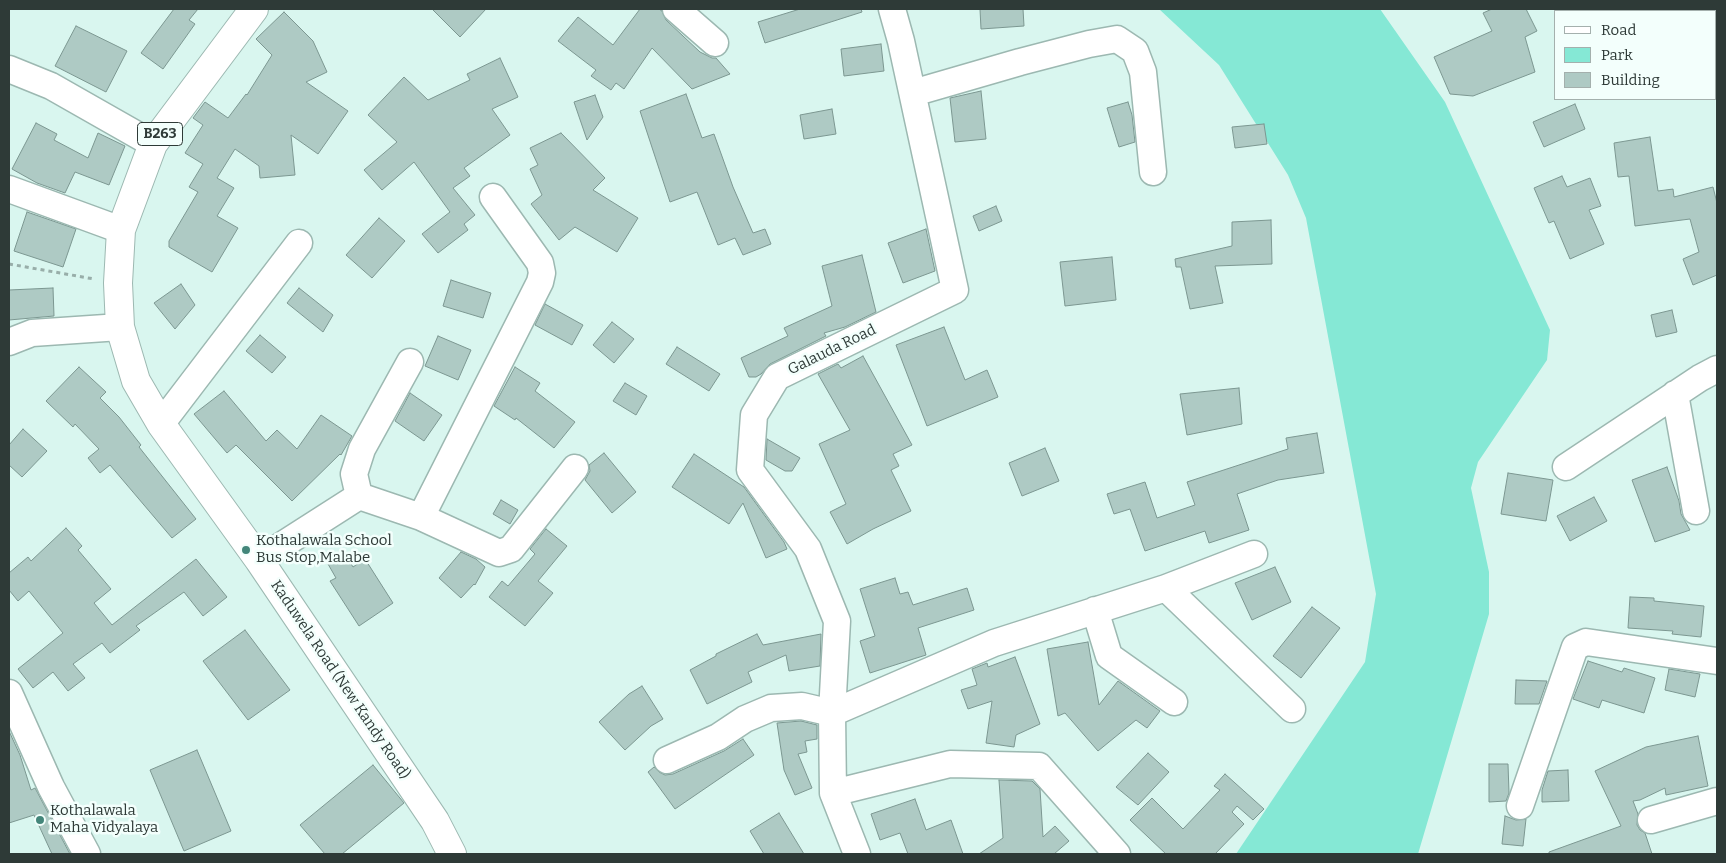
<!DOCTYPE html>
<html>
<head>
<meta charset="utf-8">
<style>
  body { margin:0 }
  #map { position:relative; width:1726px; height:863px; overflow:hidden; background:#d9f6ef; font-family:Bitter,serif }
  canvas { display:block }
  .frame { position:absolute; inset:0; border:10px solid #2e3a37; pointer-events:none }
  .legend { position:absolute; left:1554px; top:10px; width:162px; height:90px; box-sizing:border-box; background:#f3fffc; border:1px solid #a4b0ad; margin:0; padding:6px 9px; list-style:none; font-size:15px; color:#2e3a37 }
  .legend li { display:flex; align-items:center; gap:10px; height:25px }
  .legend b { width:25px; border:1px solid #a4b0ad }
</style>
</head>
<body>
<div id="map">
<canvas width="1726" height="863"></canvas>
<div class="frame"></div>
<ul class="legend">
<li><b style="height:6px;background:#fff"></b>Road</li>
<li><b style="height:14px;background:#85e8d5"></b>Park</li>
<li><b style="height:14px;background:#aecac4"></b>Building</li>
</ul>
</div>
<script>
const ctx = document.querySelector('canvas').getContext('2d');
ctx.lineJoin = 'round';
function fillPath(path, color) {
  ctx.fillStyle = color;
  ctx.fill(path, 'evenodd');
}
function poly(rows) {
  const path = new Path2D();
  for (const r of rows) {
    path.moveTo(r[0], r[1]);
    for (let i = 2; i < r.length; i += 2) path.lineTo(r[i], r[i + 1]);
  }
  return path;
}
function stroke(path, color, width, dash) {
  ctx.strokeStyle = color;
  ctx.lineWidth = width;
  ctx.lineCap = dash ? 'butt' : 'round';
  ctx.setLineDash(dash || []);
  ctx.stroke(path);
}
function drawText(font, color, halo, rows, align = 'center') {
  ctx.font = font + ' Bitter,serif';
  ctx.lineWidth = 5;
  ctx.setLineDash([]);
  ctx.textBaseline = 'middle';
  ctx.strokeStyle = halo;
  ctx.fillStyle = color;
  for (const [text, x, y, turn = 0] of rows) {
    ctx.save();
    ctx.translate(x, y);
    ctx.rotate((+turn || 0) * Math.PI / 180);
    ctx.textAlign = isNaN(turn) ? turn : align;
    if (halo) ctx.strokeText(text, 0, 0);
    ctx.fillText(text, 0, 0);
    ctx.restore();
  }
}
fillPath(poly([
  [1159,9,1380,9,1445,102,1550,330,1547,360,1478,462,1471,488,1489,572,1489,614,1418,854,1236,854,1365,662,1376,594,1306,218,1288,175,1219,65]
]), '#85e8d5');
const building = poly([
  [174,9,198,9,189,20,195,24,163,69,141,53,174,9],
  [432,9,486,9,460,37,432,9],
  [640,9,659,9,662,11,666,20,700,52,712,58,716,58,730,74,692,89,652,48,624,89,616,83,611,90,591,76,596,70,558,41,578,17,613,45,640,9],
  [800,9,861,9,862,12,765,43,758,22,800,9],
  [980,9,1023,9,1024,26,981,29,980,9],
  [1492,9,1526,9,1537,31,1525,37,1535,72,1473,96,1450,94,1434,57,1492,31,1483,13,1492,9],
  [284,12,313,41,327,72,306,82,348,111,318,154,291,135,295,175,260,178,259,166,235,149,217,178,234,188,217,216,238,228,212,272,169,247,169,241,198,192,189,187,203,164,185,153,203,125,193,118,205,102,228,118,246,94,247,95,272,55,256,39,284,12],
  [76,26,127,51,106,92,55,66,76,26],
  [881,44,884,71,844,76,841,49,881,44],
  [500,58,518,97,492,109,510,135,464,168,470,176,453,188,475,215,464,224,468,230,438,253,422,234,450,212,414,162,382,190,364,170,397,142,368,115,404,77,428,100,470,80,467,74,500,58],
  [981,91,986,139,955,142,950,98,981,91],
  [686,94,702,138,714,134,733,187,753,233,765,229,771,244,743,255,735,238,718,245,697,192,670,202,640,111,686,94],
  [595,95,603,117,587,140,574,102,595,95],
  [1128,102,1132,115,1135,142,1119,147,1107,108,1128,102],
  [1575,104,1585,129,1544,147,1533,122,1575,104],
  [832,109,836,134,804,139,800,115,832,109],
  [36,123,57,134,54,140,88,158,98,133,125,146,109,185,75,172,65,193,37,183,12,169,36,123],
  [1264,124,1267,144,1235,148,1232,127,1264,124],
  [561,133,605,178,593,190,638,218,617,252,575,227,559,240,531,204,542,195,530,169,538,165,530,148,561,133],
  [1650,137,1658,191,1673,189,1674,197,1713,187,1717,203,1717,275,1693,285,1683,259,1699,252,1690,219,1635,226,1629,176,1618,177,1614,143,1650,137],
  [1562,176,1567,187,1590,178,1601,206,1589,210,1604,244,1570,259,1554,221,1549,223,1534,188,1562,176],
  [996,206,1002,221,979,231,973,216,996,206],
  [27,212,76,229,63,267,14,251,27,212],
  [379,218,405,241,372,278,346,255,379,218],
  [1271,220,1272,264,1215,266,1223,303,1190,309,1181,267,1176,267,1175,259,1232,246,1232,222,1271,220],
  [926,229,935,271,903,283,888,243,926,229],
  [862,255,876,312,845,327,824,333,826,336,770,364,761,374,756,377,749,377,741,358,788,336,784,328,832,306,822,266,862,255],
  [1112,257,1116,300,1065,306,1060,262,1112,257],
  [451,280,491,293,483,318,443,306,451,280],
  [181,284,195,305,175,329,154,303,181,284],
  [53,288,54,316,9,320,9,290,53,288],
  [299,288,333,315,323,332,287,303,299,288],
  [545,304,583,325,572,345,535,325,545,304],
  [1672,310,1677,332,1656,337,1651,315,1672,310],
  [612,322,634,339,614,363,593,345,612,322],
  [944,327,965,380,987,370,998,397,927,426,896,345,944,327],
  [260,335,286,357,272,373,246,351,260,335],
  [438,336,471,350,458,380,425,366,438,336],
  [677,347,720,374,709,391,666,364,677,347],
  [863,356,912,445,893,454,899,466,891,470,911,511,873,529,847,544,830,512,846,504,819,444,850,430,818,374,838,364,841,368,863,356],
  [79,367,106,392,100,398,119,417,141,445,139,447,196,519,172,538,110,465,100,473,88,458,99,449,75,424,73,427,46,401,79,367],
  [515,367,540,383,535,391,575,422,554,448,516,418,515,420,494,406,515,367],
  [625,383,647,396,636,415,613,401,625,383],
  [1239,388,1242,424,1187,435,1180,394,1239,388],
  [224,391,266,441,277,430,297,449,321,415,352,436,341,455,340,454,292,501,236,445,227,453,194,414,224,391],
  [410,393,442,415,424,441,395,421,410,393],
  [23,429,47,451,22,477,9,465,9,445,23,429],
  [1317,433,1324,473,1278,480,1237,494,1249,530,1209,543,1205,531,1145,551,1130,509,1114,514,1107,494,1145,482,1157,518,1195,505,1187,482,1288,449,1286,438,1317,433],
  [767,439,800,458,792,471,785,471,766,460,767,439],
  [1045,448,1059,481,1022,496,1009,463,1045,448],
  [604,453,636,492,612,513,585,480,590,471,589,465,604,453],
  [694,454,744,487,784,542,787,549,766,558,743,503,729,524,672,487,694,454],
  [1667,467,1679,501,1681,514,1690,530,1655,542,1632,480,1667,467],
  [1508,473,1553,480,1546,521,1501,514,1508,473],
  [1594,497,1607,521,1570,541,1557,516,1594,497],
  [501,500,518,510,510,524,493,514,501,500],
  [66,528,82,546,78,550,111,589,94,603,112,625,196,559,227,597,203,616,184,592,136,626,140,630,110,653,102,643,73,664,85,678,68,691,53,672,33,688,18,669,63,633,29,591,18,601,9,590,9,573,28,557,31,561,66,528],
  [546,529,567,546,538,581,553,593,525,626,489,597,502,581,508,586,535,554,530,549,546,529],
  [461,552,476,559,485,567,475,585,474,584,461,598,439,578,461,552],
  [345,554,353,567,365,559,393,603,359,626,330,581,336,578,328,564,345,554],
  [1275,567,1291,602,1252,620,1235,583,1275,567],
  [895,578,900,594,908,592,913,605,967,588,974,610,918,628,926,655,870,673,860,641,875,636,860,589,895,578],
  [1630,597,1654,598,1654,601,1704,606,1701,637,1672,634,1673,631,1628,628,1630,597],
  [1312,607,1340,628,1301,678,1273,656,1312,607],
  [245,630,290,690,248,720,203,661,245,630],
  [757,634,763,645,821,634,820,666,789,671,786,655,748,672,752,682,707,704,690,670,716,656,716,654,757,634],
  [1088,642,1099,705,1118,681,1160,711,1147,728,1136,720,1098,751,1065,713,1058,716,1047,649,1088,642],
  [1015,657,1040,724,1016,735,1014,747,986,743,992,701,968,709,961,690,977,685,972,669,987,663,988,667,1015,657],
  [1588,661,1622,672,1624,668,1655,678,1644,713,1602,700,1599,708,1573,699,1588,661],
  [1669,669,1700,674,1695,697,1665,690,1669,669],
  [1516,680,1547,681,1539,704,1515,704,1516,680],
  [642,686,663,719,651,726,625,750,599,722,629,694,642,686],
  [801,721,817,725,817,739,805,741,807,752,798,754,812,788,795,795,784,770,777,723,801,721],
  [9,731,20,755,31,790,35,788,70,854,52,854,34,815,9,823,9,731],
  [1698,736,1708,786,1666,795,1665,788,1640,800,1633,801,1638,814,1637,825,1640,830,1645,833,1652,854,1549,854,1549,852,1621,826,1595,771,1646,747,1698,736],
  [743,739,754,755,675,809,648,772,654,767,659,772,665,775,673,774,724,751,743,739],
  [197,750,231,831,184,851,150,770,197,750],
  [1148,753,1169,772,1138,805,1116,787,1148,753],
  [1489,764,1508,764,1509,793,1506,801,1489,802,1489,764],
  [373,765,404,803,342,854,325,854,300,825,373,765],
  [1568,770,1569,801,1542,802,1542,790,1548,771,1568,770],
  [1225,774,1264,809,1253,820,1237,806,1232,812,1244,824,1215,854,1166,854,1130,820,1152,798,1183,829,1220,790,1214,786,1225,774],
  [999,780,1032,781,1040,789,1043,837,1055,826,1069,841,1054,854,979,854,1003,838,999,780],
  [915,799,926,830,951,820,963,854,908,854,900,833,880,840,871,814,915,799],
  [779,813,804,854,764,854,750,831,779,813],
  [1505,816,1516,820,1526,819,1523,846,1502,844,1505,816]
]);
fillPath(building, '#aecac4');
stroke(building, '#7c9791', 1);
const minor = poly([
  [676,9,715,43],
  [9,69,51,86,153,144],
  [913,93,1020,62,1089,44,1117,39,1135,51,1143,72,1153,172],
  [9,189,121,230],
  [9,342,32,333,120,327],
  [1675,394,1696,511],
  [161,424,299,243],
  [1566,467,1700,378,1717,369],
  [359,496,354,474,362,449,410,362],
  [421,517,540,282,542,273,540,263,493,197],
  [259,560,359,496,421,517,499,553,511,549,575,468],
  [1166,588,1254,554],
  [1095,610,1109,656,1174,702],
  [9,693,51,787,87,854],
  [667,760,718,737,745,719,771,708,802,706,832,713,994,643,1166,588,1292,709],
  [833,793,950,764,1039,766,1117,854],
  [1520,806,1575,647,1586,642,1717,661],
  [1651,820,1717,801],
  [857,854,833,793,832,713,837,621,808,549,750,470,754,415,777,377,955,290,901,41,892,9]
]);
const major = poly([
  [254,9,153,144,121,230,118,283,120,327,136,381,161,424,259,560,435,821,452,854]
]);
stroke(minor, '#9cb8b1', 29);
stroke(major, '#9cb8b1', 30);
stroke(poly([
  [9,264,94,279]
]), '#98aea9', 3, [4, 4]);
stroke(minor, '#fff', 26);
stroke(major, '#fff', 28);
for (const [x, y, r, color] of [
  [246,550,5,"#43867a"],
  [40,820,5,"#43867a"]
]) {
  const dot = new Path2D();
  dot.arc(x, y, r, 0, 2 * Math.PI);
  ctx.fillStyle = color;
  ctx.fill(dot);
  stroke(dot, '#f3fffc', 2);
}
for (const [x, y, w] of [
  [160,134,45]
]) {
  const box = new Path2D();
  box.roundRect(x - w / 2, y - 11.5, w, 23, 4);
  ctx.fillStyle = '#f3fffc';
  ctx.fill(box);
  stroke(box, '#2e3a37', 1);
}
drawText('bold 14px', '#2e3a37', null, [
  ["B263",160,134]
]);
drawText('15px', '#2e3a37', '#f3fffc', [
  ["Galauda Road",832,350,-26],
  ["Kaduwela Road (New Kandy Road)",340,680,56]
]);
drawText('15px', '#2e3a37', '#f3fffc', [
  ["Kothalawala School",256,541],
  ["Bus Stop,Malabe",256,558],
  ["Kothalawala",50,811],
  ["Maha Vidyalaya",50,828]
], 'left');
</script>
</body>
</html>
